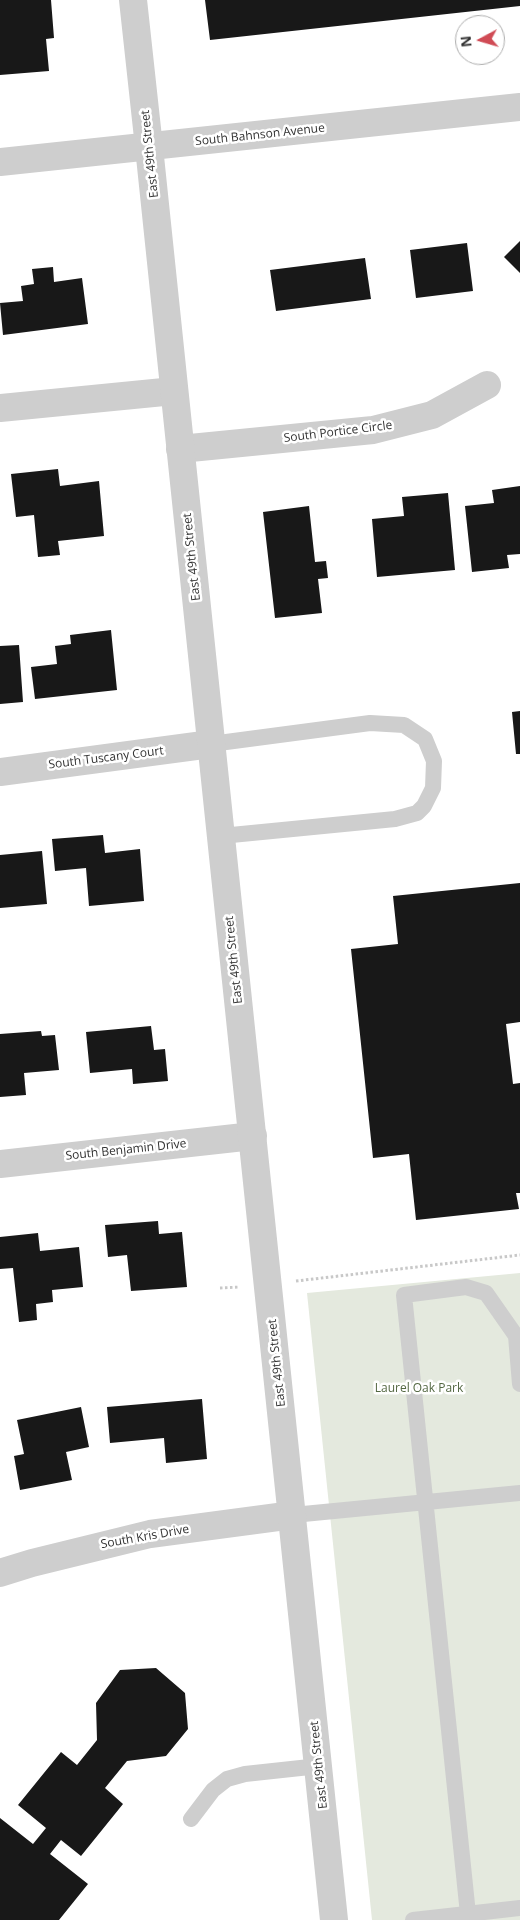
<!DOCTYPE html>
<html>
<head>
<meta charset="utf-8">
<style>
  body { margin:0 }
  #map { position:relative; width:520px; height:1920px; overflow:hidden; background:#fff; font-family:"Open Sans",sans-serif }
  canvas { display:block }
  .north { position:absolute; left:455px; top:15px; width:50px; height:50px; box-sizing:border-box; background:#fff; border:1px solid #adadad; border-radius:50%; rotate:264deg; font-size:14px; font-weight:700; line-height:20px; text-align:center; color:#313131 }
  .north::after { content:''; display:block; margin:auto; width:18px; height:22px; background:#d04b55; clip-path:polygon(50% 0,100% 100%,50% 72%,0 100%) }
</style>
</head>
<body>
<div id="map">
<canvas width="520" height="1920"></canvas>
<div class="north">N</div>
</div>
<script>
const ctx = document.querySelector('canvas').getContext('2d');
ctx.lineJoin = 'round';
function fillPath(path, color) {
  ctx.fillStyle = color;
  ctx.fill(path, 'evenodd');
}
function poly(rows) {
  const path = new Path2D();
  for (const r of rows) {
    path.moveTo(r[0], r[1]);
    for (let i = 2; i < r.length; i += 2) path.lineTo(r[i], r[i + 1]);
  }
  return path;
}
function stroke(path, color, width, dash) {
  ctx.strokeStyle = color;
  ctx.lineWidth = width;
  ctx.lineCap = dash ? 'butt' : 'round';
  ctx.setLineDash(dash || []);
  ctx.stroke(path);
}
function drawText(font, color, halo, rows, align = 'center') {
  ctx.font = font + ' "Open Sans",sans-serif';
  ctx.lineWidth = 5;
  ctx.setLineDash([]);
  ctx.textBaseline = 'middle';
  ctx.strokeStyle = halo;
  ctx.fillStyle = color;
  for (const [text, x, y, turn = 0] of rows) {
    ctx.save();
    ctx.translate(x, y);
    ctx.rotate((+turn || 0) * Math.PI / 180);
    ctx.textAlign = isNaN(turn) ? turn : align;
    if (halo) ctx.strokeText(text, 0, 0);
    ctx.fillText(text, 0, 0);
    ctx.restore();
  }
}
fillPath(poly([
  [520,1273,520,1920,372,1920,307,1293]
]), '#e4e9de');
fillPath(poly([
  [0,0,51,0,54,38,46,39,49,71,0,75],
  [205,0,520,0,520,6,210,40],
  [520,241,520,273,504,257],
  [467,243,473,291,416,298,410,250],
  [365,258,371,299,276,311,270,270],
  [53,267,54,282,82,278,88,324,3,335,0,303,23,301,21,286,34,284,32,269],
  [58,469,60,486,99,481,104,536,58,541,60,555,38,557,34,515,16,517,11,474],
  [520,486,520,554,507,555,509,568,472,572,465,506,494,503,492,490],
  [448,493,455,570,377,577,372,519,404,516,402,497],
  [309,506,315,562,326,561,328,578,318,579,322,613,275,618,263,512],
  [111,630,117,690,35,699,31,667,57,664,55,646,71,644,70,635],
  [19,645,23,702,0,704,0,646],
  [520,711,520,754,516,754,512,712],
  [103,835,105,853,140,849,144,901,89,906,86,868,55,871,52,839],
  [42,851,47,904,0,908,0,855],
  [520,883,520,1022,506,1024,513,1084,520,1083,520,1193,516,1193,519,1209,416,1220,409,1154,373,1158,351,949,398,944,393,896],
  [151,1026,154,1050,165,1049,168,1081,133,1084,132,1069,90,1073,86,1032],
  [41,1031,42,1036,55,1035,59,1070,24,1073,26,1095,0,1097,0,1034],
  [158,1221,159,1234,182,1232,187,1287,131,1291,127,1255,108,1257,105,1225],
  [38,1233,40,1251,79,1247,83,1287,52,1290,53,1302,36,1304,37,1320,19,1322,13,1268,0,1269,0,1237],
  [202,1399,207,1459,166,1463,164,1438,110,1443,107,1407],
  [81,1407,89,1447,66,1452,72,1480,20,1490,14,1456,24,1454,17,1420],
  [156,1668,185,1693,188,1729,166,1756,127,1761,105,1788,123,1804,81,1856,61,1840,50,1854,88,1884,59,1920,0,1920,0,1818,33,1844,46,1828,18,1805,61,1752,77,1765,97,1740,96,1703,120,1670]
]), '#181818');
stroke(poly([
  [296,1281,520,1255],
  [220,1288,240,1287]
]), '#c8c8c8', 3, [2.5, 2.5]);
stroke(poly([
  [211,744,370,723,404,725,425,739,434,761,433,788,424,806,417,813,395,819,221,836],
  [293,1515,520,1493],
  [191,1819,213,1790,227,1779,245,1774,319,1766],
  [468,1914,404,1295,466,1287,486,1293,516,1336,520,1384],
  [413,1920,520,1908]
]), '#cecece', 16);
stroke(poly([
  [133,0,149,147],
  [0,408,174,391],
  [180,449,373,430,432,415,487,385],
  [0,772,211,744],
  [0,1164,253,1136],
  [0,1573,32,1563,150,1534,293,1515]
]), '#cecece', 28);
stroke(poly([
  [149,147,334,1920],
  [0,162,520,107]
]), '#cecece', 28);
drawText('12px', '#313131', '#fff', [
  ["South Bahnson Avenue",260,135,-6],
  ["East 49th Street",150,154,-96],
  ["South Portice Circle",338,432,-7],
  ["East 49th Street",192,557,-96],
  ["South Tuscany Court",106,758,-7],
  ["East 49th Street",234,960,-96],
  ["South Benjamin Drive",126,1150,-6],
  ["East 49th Street",277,1363,-96],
  ["South Kris Drive",145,1537,-10],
  ["East 49th Street",319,1765,-96]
]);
drawText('12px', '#546843', '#fff', [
  ["Laurel Oak Park",419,1389]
]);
</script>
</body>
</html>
